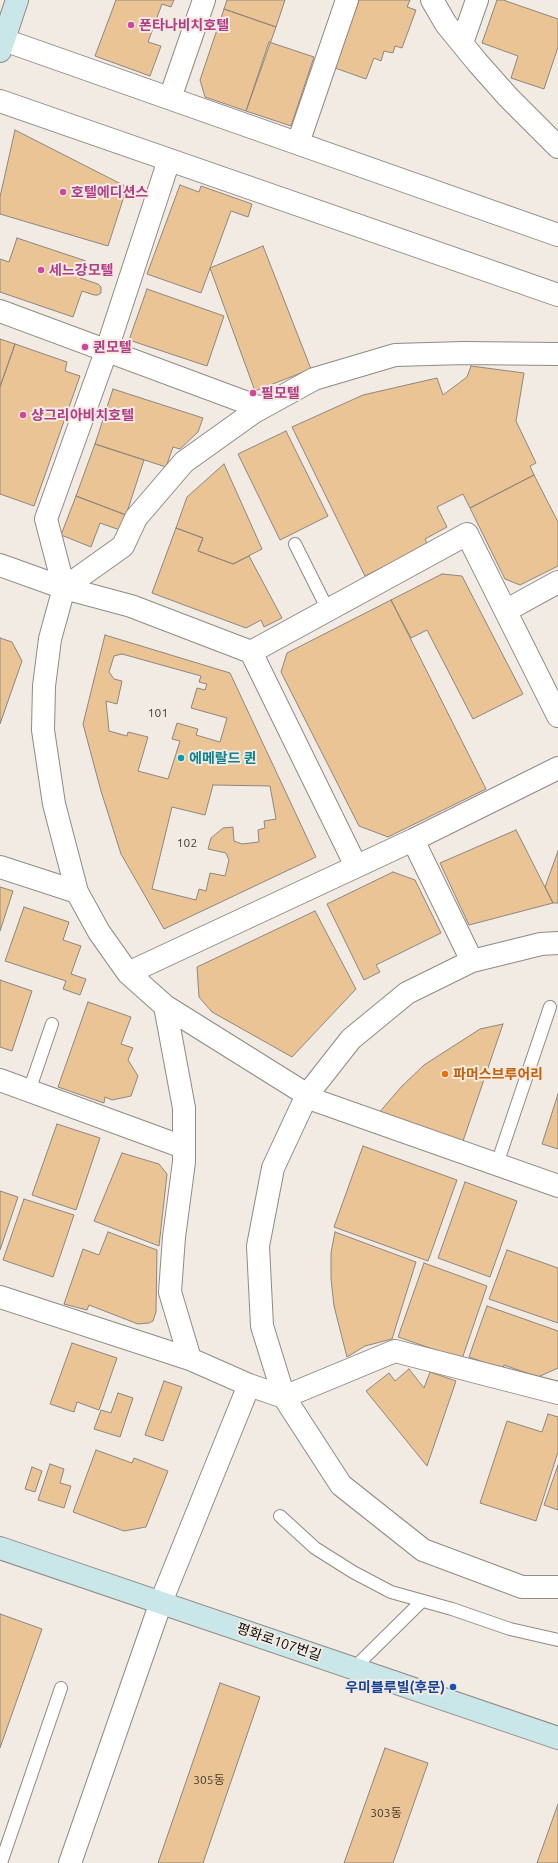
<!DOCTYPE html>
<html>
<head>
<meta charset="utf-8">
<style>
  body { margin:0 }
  canvas { display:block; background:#f2ebe3 }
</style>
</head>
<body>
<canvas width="558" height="1863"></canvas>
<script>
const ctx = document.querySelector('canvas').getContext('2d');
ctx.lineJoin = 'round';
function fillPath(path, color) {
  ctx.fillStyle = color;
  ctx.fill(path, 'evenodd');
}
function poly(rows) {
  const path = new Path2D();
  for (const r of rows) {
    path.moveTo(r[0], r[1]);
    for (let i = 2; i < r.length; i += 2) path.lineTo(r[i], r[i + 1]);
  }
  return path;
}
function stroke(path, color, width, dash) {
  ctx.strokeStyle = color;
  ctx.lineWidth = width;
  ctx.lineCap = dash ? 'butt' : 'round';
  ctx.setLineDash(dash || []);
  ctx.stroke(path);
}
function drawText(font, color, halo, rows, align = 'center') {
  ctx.font = font + ' Ubuntu,"Noto Sans KR",sans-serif';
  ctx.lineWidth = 4;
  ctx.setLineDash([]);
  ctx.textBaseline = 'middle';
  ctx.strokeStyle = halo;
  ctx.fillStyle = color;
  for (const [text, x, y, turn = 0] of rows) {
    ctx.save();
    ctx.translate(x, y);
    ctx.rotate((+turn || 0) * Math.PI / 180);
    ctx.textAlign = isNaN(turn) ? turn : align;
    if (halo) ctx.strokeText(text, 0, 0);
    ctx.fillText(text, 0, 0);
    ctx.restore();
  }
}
const building = poly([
  [116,0,174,0,171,7,162,4,148,42,161,46,150,76,95,56,116,0],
  [227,0,285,0,276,27,224,9,227,0],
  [359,0,410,0,407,7,416,10,402,48,395,46,393,53,384,51,381,61,374,58,366,79,335,68,359,0],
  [497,0,503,0,558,19,558,47,544,89,511,78,518,56,482,43,497,0],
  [224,9,276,27,246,111,205,97,200,80,224,9],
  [269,42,314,57,291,126,246,111,269,42],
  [15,130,127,187,108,246,0,214,0,197,15,130],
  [180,185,199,192,201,186,252,204,248,217,231,211,201,293,147,274,180,185],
  [17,238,86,261,80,278,98,284,101,287,101,293,98,295,94,295,82,291,73,317,0,292,0,259,9,262,17,238],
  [263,246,311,369,255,391,210,268,263,246],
  [147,289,224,316,207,366,129,340,147,289],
  [0,339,15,344,0,387,0,339],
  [15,344,67,362,65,371,80,376,34,506,0,494,0,387,15,344],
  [471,366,524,373,516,421,536,463,530,466,534,475,470,508,463,494,437,507,447,527,425,539,429,548,399,559,365,576,292,427,363,395,437,378,443,395,467,377,471,366],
  [113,389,203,418,198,432,180,449,173,447,166,467,95,444,113,389],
  [286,431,328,516,280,540,238,454,286,431],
  [95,444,144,460,126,515,76,496,95,444],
  [224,464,262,549,233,564,198,551,203,538,176,528,187,497,224,464],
  [534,475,558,522,558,566,520,585,505,579,470,508,534,475],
  [76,496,126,515,120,530,100,523,91,547,61,535,76,496],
  [176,528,203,538,198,551,233,564,249,556,282,618,264,627,261,620,246,628,152,593,176,528],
  [442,574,462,576,523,694,473,719,427,630,411,638,391,600,442,574],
  [391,600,486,789,388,837,359,826,281,672,287,653,391,600],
  [105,635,230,673,316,857,164,929,121,854,101,791,83,724,105,635],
  [0,638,12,642,22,661,0,724,0,638],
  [122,654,201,676,199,682,207,684,205,690,197,688,191,708,227,718,220,742,196,735,198,729,177,723,172,739,180,741,168,779,138,771,148,737,128,732,127,736,109,731,106,701,117,704,122,681,114,679,109,672,114,656,122,654],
  [213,785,270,786,276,819,264,821,265,828,258,830,259,842,242,844,234,841,233,827,223,828,211,838,208,849,226,853,229,860,225,876,210,873,206,891,199,889,196,900,152,889,172,807,205,815,213,785],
  [516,830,553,903,469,925,440,863,516,830],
  [558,851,558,903,553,903,545,887,558,851],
  [393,872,415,880,441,933,376,965,380,972,364,980,327,904,393,872],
  [0,887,13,891,0,931,0,887],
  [24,907,69,922,63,940,81,946,71,974,86,979,80,995,63,989,66,981,5,961,24,907],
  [315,911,356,989,292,1057,212,1012,199,997,197,967,315,911],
  [0,980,32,991,12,1051,0,1047,0,980],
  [88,1002,131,1017,121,1044,133,1048,128,1060,138,1076,131,1096,112,1100,105,1097,104,1103,58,1087,88,1002],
  [503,1024,463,1141,377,1115,402,1086,424,1065,480,1029,503,1024],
  [558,1094,558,1149,542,1144,558,1094],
  [57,1124,100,1138,76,1210,32,1195,57,1124],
  [363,1146,457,1180,428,1261,334,1227,363,1146],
  [122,1153,159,1164,167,1174,159,1246,94,1221,122,1153],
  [465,1182,517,1201,490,1277,438,1258,465,1182],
  [0,1191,18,1197,0,1250,0,1191],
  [24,1199,74,1215,53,1277,3,1260,24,1199],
  [108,1232,157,1250,156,1312,153,1321,149,1323,138,1324,89,1305,87,1310,64,1304,83,1249,99,1255,108,1232],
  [335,1232,416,1262,392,1339,365,1346,347,1357,334,1306,331,1279,331,1253,335,1232],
  [507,1250,558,1268,558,1323,489,1299,507,1250],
  [424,1263,487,1286,462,1359,398,1337,424,1263],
  [487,1306,558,1331,558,1368,538,1377,504,1365,503,1369,469,1357,487,1306],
  [72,1343,117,1358,99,1410,77,1402,74,1412,50,1404,72,1343],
  [409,1369,424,1388,430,1372,456,1381,427,1466,366,1391,389,1373,395,1381,409,1369],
  [164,1381,182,1387,163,1441,145,1435,164,1381],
  [118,1393,133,1398,120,1437,94,1429,101,1410,111,1413,118,1393],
  [548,1414,558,1417,558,1452,536,1521,480,1503,507,1421,542,1432,548,1414],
  [96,1450,132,1463,134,1458,168,1471,146,1527,124,1531,73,1512,96,1450],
  [50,1464,64,1469,60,1483,71,1486,64,1508,38,1500,50,1464],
  [558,1465,558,1510,544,1505,558,1465],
  [32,1467,42,1471,35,1492,25,1489,32,1467],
  [0,1614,42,1629,0,1748,0,1614],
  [220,1683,260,1697,203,1863,158,1863,220,1683],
  [385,1748,428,1763,393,1863,344,1863,385,1748],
  [558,1804,558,1863,537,1863,558,1804]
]);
fillPath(building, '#eac494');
stroke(building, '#8d877f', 1);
const lane = poly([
  [295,544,328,610],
  [29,1091,52,1024],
  [497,1164,550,1007],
  [280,1516,315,1548,353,1572,391,1592,452,1609,510,1629,558,1640],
  [354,1668,422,1601],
  [1,1863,61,1688]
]);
const street = poly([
  [432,0,446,24,477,62,508,97,558,147],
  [4,40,558,235],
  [462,43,477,0],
  [170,98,204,0],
  [0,101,558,295],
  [298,143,347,0],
  [169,160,107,349,46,519,64,588,50,639,44,686,43,730,54,804,77,892,99,932,128,973,165,1006,184,1108,184,1162,174,1237,170,1292,190,1359],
  [0,311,261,408],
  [0,565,64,588,131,606,251,652,356,866],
  [64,588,123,546,136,518,184,462,254,412,314,379,395,355,464,353,558,354],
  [507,610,558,582],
  [251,652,467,534,558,716],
  [413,840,472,961],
  [0,867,77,892],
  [558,943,541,944,472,961,407,993,351,1039,307,1095,273,1168,258,1246,262,1326,284,1397,341,1485,423,1550,522,1587,558,1587],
  [128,973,413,840,558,768],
  [165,1006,317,1101,558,1186],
  [0,1080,183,1147],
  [0,1297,190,1359,249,1385,284,1397,395,1351,558,1393],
  [70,1863,161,1602,249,1385]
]);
const secondary = poly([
  [0,51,17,0],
  [0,1548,558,1738]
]);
stroke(lane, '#918a83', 14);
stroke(street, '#918a83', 24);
stroke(secondary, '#918a83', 24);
stroke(lane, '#fff', 12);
stroke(street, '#fff', 22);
stroke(secondary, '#c9e6e9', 22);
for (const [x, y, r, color] of [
  [131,25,4,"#d1479c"],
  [63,192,4,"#d1479c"],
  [41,270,4,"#d1479c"],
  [85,347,4,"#d1479c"],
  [253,393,4,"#d1479c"],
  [23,415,4,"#d1479c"],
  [181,758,4,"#0f9aa8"],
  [445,1074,4,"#e8710a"],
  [453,1687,4,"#1a4fb4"]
]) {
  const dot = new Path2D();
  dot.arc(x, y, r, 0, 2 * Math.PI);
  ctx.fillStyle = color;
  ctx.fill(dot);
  stroke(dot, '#f2ebe3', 1.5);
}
drawText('12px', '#453a2c', null, [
  ["101",158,713],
  ["102",187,843],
  ["305동",209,1780],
  ["303동",386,1813]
]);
drawText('bold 14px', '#b23c85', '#f2ebe3', [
  ["폰타나비치호텔",139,25],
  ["호텔에디션스",71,192],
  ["세느강모텔",49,270],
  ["퀸모텔",93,347],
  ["필모텔",261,393],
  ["샹그리아비치호텔",31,415]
], 'left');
drawText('bold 14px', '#0d838f', '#f2ebe3', [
  ["에메랄드 퀸",189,758]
], 'left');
drawText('bold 14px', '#c56008', '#f2ebe3', [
  ["파머스브루어리",453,1074]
], 'left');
drawText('14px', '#0e0c09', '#f2ebe3', [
  ["평화로107번길",279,1642,19]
]);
drawText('bold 14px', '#164399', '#f2ebe3', [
  ["우미블루빌(후문)",445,1687]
], 'right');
</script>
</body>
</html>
